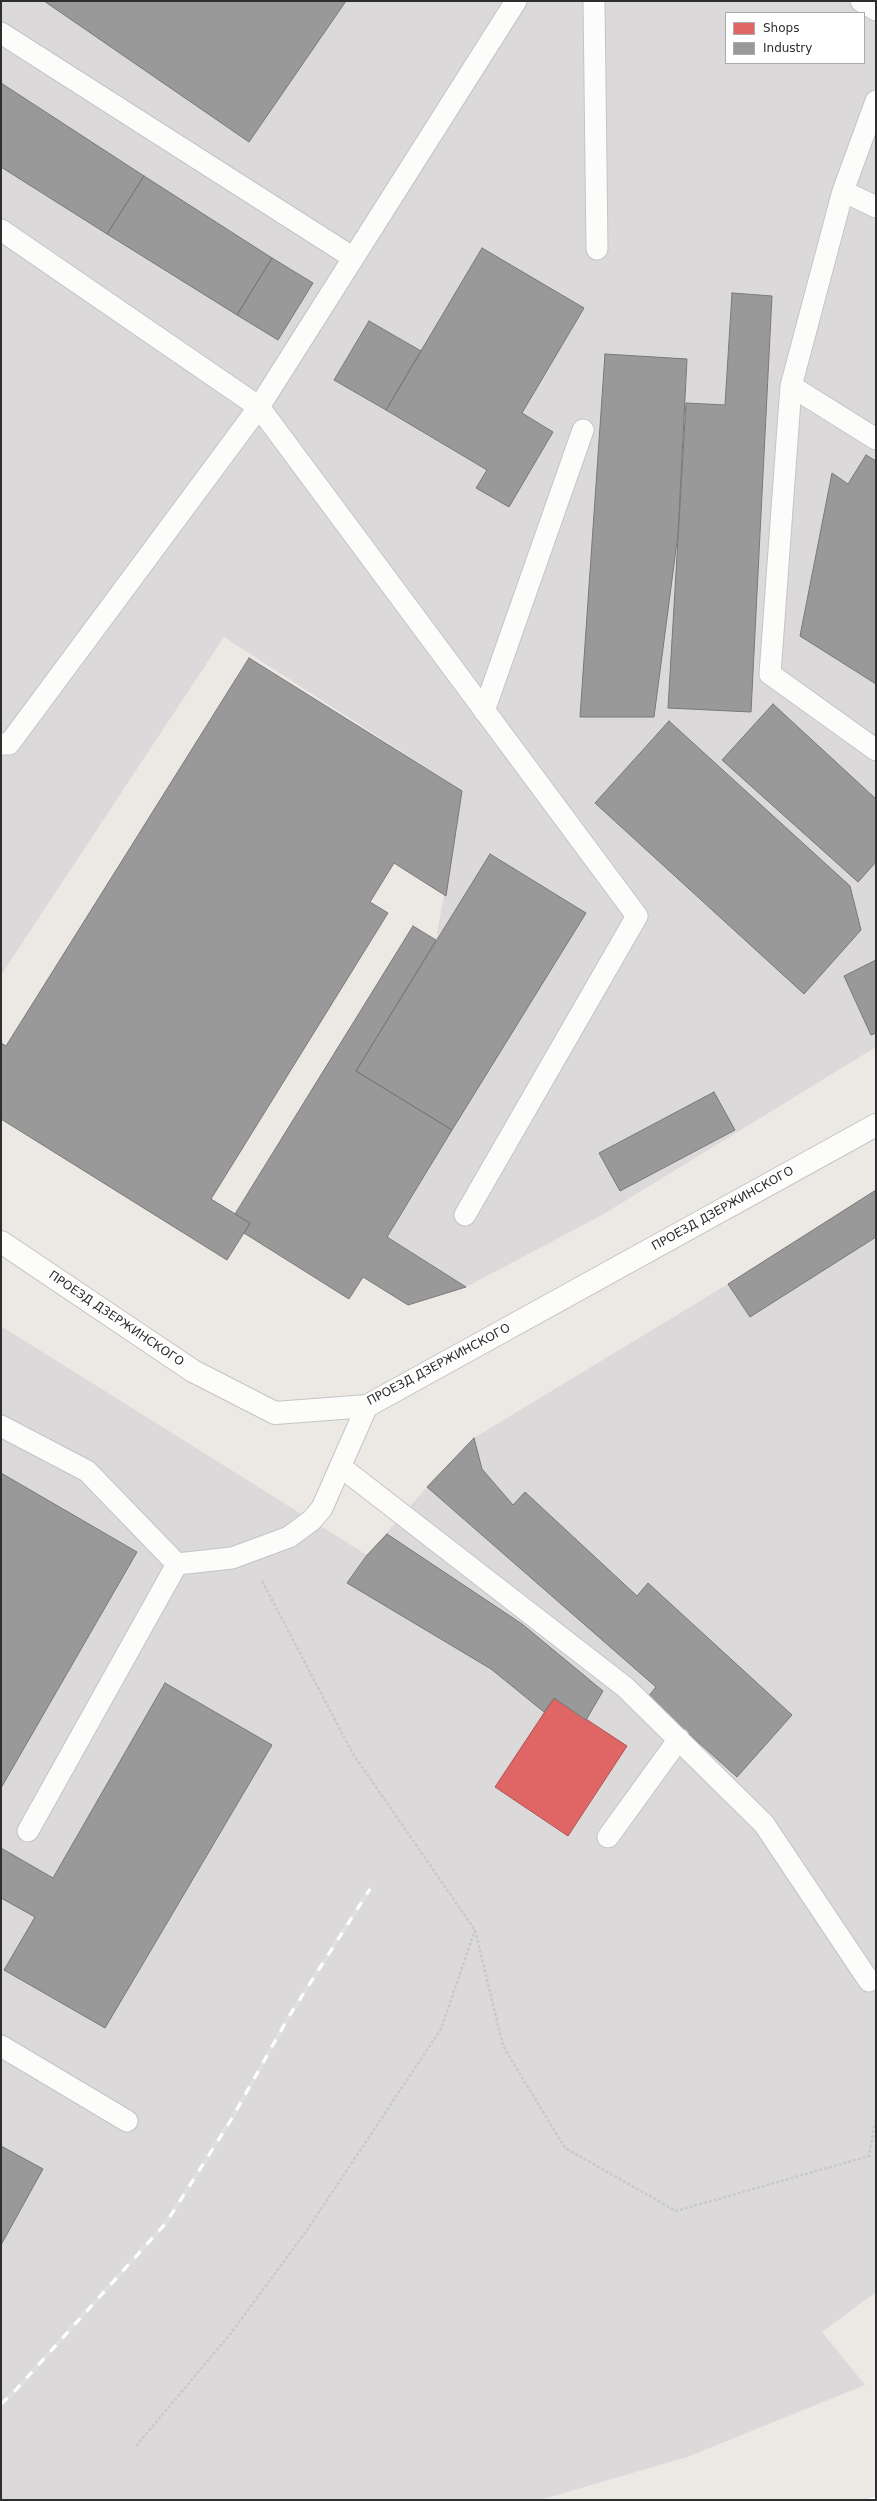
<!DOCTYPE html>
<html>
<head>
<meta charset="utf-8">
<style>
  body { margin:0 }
  #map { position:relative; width:877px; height:2501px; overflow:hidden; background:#ece8e4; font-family:"DejaVu Sans",sans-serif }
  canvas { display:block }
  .frame { position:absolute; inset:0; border:2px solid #2e2e2e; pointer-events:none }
  .legend { position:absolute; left:725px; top:12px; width:140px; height:52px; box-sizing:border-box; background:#fff; border:1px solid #ababab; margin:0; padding:5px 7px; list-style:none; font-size:12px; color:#2e2e2e }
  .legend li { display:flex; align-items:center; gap:8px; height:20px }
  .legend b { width:20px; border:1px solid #ababab }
</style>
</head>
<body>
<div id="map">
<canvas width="877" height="2501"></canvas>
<div class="frame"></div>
<ul class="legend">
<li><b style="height:11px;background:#e06666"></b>Shops</li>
<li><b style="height:11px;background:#999"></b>Industry</li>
</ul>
</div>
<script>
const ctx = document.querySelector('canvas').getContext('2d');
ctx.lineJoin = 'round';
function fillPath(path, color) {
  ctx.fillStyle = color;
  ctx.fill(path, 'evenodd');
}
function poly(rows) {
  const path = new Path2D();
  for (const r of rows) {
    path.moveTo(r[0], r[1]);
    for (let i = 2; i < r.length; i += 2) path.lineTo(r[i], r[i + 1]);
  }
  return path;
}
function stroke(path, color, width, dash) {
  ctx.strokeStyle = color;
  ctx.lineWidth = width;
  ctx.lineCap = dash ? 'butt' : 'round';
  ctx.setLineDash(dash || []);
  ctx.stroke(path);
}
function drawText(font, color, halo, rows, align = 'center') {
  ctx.font = font + ' "DejaVu Sans",sans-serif';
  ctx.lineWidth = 4;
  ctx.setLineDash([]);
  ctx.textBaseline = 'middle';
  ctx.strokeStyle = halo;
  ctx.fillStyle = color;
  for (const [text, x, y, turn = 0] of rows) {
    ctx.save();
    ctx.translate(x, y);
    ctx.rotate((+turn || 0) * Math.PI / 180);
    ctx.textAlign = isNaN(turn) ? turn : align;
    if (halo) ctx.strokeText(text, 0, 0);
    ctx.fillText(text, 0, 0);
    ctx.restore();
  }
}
fillPath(poly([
  [1,1,876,1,876,1047,602,1215,466,1287,387,1237,356,1071,436,940,462,791,224,637,1,975],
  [726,13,864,13,864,63,726,63],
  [876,1190,876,2292,822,2332,865,2385,687,2457,540,2500,1,2500,1,1326,367,1555,427,1487,474,1438,728,1284]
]), '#dcd9db');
const shops = poly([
  [554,1698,627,1746,568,1836,495,1787,554,1698]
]);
fillPath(shops, '#e06666');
stroke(shops, '#ab5555', 1);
const industry = poly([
  [44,1,346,1,249,142,44,1],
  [1,83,144,176,107,234,1,167,1,83],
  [144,176,272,258,237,315,107,234,144,176],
  [482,248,584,308,522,413,553,432,509,507,476,488,487,470,386,410,482,248],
  [272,258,313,283,278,340,237,315,272,258],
  [732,293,772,296,751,712,668,708,686,403,725,405,732,293],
  [369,321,421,351,386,410,334,380,369,321],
  [605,354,687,359,678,534,654,717,580,717,605,354],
  [866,455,876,461,876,684,800,636,832,473,848,484,866,455],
  [249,658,462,791,446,896,394,863,370,902,388,913,211,1199,250,1223,227,1260,1,1119,1,1043,6,1046,249,658],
  [773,704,876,799,876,862,858,882,722,760,773,704],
  [669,721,850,886,861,930,804,994,595,803,669,721],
  [490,854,586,913,452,1130,356,1071,490,854],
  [413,926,436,940,356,1071,452,1130,387,1237,466,1287,408,1305,363,1277,349,1299,244,1233,250,1223,235,1214,413,926],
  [876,960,876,1033,871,1035,844,976,876,960],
  [714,1092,735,1130,620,1191,599,1153,714,1092],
  [876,1190,876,1237,750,1317,728,1284,876,1190],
  [474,1438,482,1469,513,1505,525,1492,637,1596,648,1583,792,1715,737,1777,648,1697,656,1687,427,1487,474,1438],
  [1,1473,137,1552,1,1788,1,1473],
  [387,1534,522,1624,603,1691,586,1720,554,1698,544,1712,491,1669,347,1583,367,1555,387,1534],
  [165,1683,272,1745,105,2028,4,1970,35,1917,1,1898,1,1848,53,1878,165,1683],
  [1,2146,43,2169,1,2245,1,2146]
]);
fillPath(industry, '#999');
stroke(industry, '#797979', 1);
const lane = poly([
  [594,1,597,249],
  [861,1,876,10],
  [1,33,352,257],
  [876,101,843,191,791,386,770,674,876,750],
  [843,191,876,207],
  [1,230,259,407,516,1],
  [791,386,876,439],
  [484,711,583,430],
  [1,744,9,744,259,407,637,916,465,1215],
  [1,1426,87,1471,177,1564],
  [341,1467,625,1687,764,1824,869,1981],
  [28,1831,177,1564,232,1558,289,1537,312,1520,322,1508,367,1406],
  [608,1837,679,1739],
  [1,2046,127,2121]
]);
const street = poly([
  [1,1242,193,1371,275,1413,367,1406,876,1125]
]);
stroke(lane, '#c5c4c5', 23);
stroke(street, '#c5c4c5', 24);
stroke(poly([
  [262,1581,353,1754,475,1930,503,2046,565,2148,676,2211,869,2156,876,2117],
  [136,2446,231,2333,307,2230,441,2029,475,1930]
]), '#c9c9c8', 2.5, [3, 2]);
stroke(lane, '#fcfcfb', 21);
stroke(street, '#fcfcfb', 22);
const rail = poly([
  [1,2404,13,2393,166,2223,231,2120,288,2018,370,1889],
  [868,2500,876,2498]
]);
stroke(rail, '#dfdfe1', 4.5);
stroke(rail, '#fff', 3, [9]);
drawText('12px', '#2e2e2e', '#fff', [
  ["ПРОЕЗД ДЗЕРЖИНСКОГО",723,1209,-29],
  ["ПРОЕЗД ДЗЕРЖИНСКОГО",116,1319,34],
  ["ПРОЕЗД ДЗЕРЖИНСКОГО",439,1365,-28]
]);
</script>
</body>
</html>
